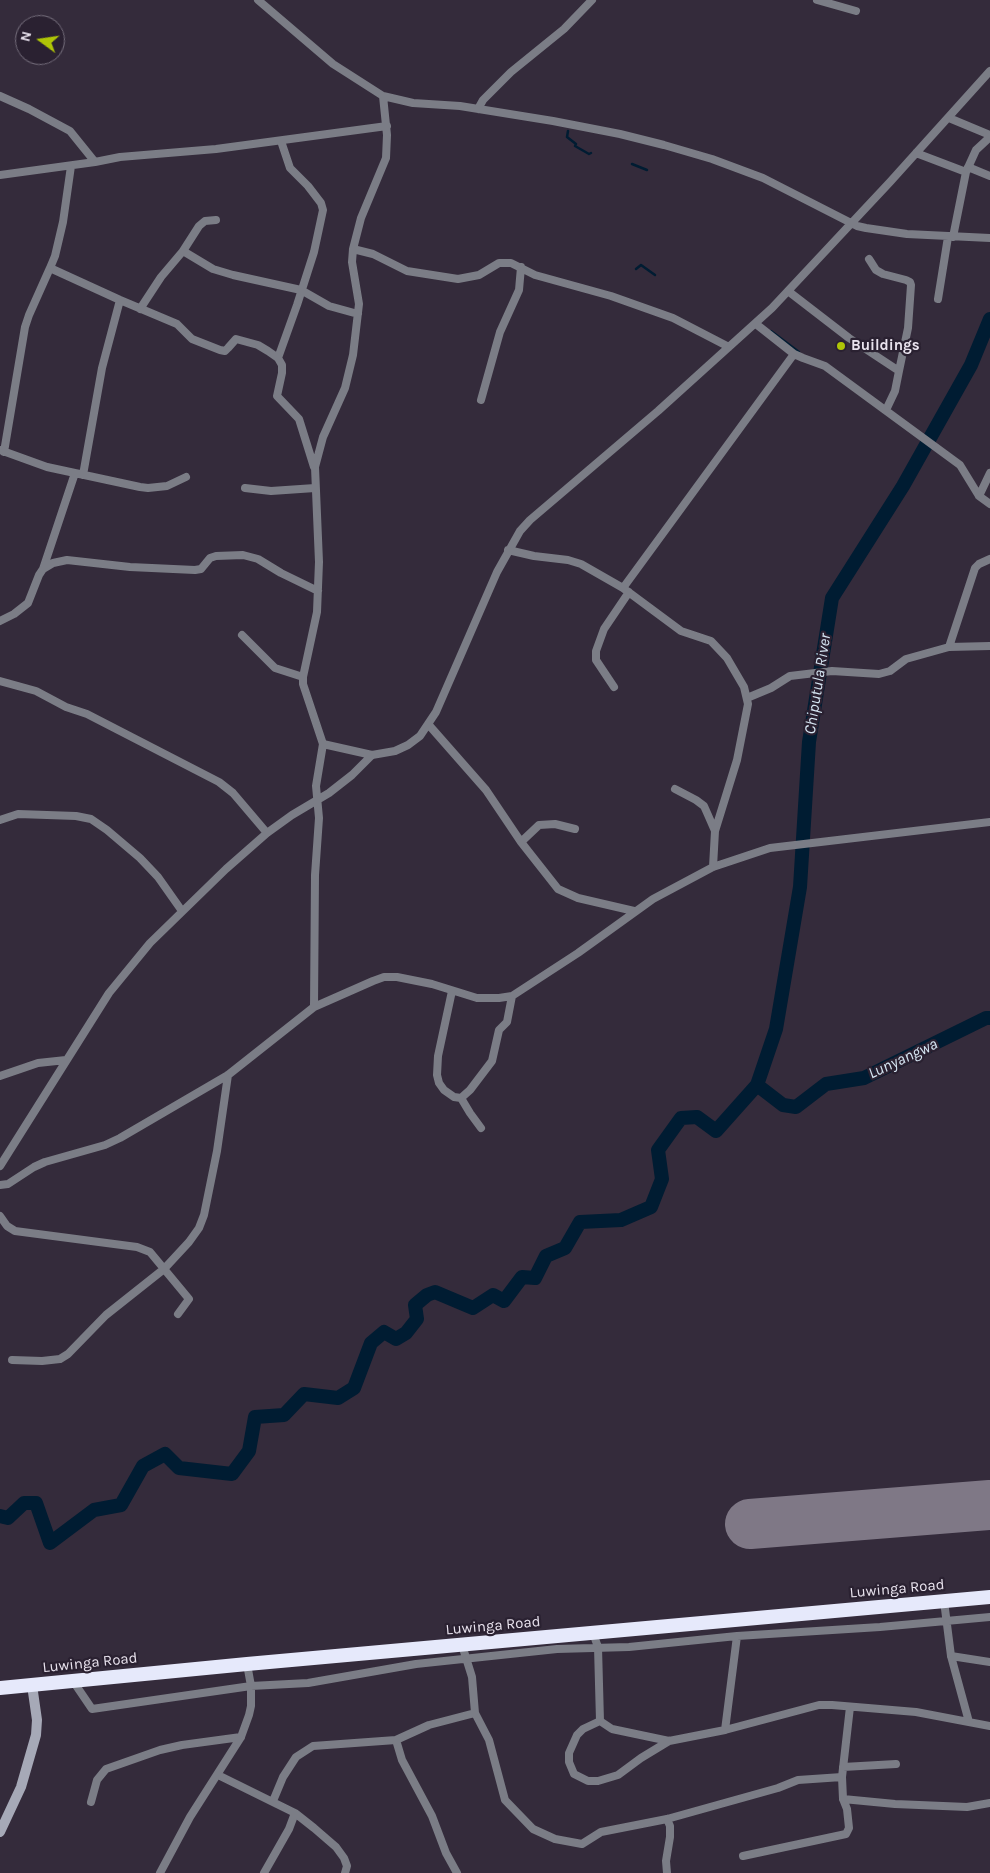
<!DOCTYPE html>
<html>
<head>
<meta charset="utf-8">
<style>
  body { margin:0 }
  #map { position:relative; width:990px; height:1873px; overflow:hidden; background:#342b3b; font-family:Karla,sans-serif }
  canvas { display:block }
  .north { position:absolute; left:15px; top:15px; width:50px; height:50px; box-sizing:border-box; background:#2a2131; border:1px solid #766f7d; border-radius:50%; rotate:284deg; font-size:14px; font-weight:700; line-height:20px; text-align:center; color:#e9e3ee }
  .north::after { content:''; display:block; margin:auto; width:18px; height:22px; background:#afc507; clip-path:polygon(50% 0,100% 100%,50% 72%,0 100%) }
</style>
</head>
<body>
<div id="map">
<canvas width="990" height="1873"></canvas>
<div class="north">N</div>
</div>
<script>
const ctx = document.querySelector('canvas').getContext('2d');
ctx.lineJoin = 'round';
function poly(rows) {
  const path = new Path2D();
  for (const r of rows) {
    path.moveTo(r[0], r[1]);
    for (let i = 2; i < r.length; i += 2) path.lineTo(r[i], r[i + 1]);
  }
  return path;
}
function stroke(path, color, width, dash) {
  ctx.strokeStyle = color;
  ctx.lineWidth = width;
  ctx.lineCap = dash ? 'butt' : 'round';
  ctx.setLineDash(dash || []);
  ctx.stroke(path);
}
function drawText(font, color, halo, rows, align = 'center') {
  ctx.font = font + ' Karla,sans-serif';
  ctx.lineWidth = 4.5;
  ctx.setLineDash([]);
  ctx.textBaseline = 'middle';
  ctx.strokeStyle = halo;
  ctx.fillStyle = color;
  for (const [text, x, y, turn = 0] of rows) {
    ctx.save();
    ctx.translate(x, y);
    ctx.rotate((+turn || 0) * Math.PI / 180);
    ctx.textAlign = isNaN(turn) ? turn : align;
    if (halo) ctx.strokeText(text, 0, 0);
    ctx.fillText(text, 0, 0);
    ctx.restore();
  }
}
stroke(poly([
  [568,131,567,137,576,144,575,146,589,154,591,153],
  [632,164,647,170],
  [636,269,641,265,655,275],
  [771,331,799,352]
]), '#001c32', 2.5);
stroke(poly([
  [757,1085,776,1029,800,887,809,742,832,598,903,486,971,365,990,319],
  [0,1516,8,1518,24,1503,36,1503,50,1543,94,1510,121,1505,143,1466,165,1454,179,1468,232,1474,249,1451,255,1417,284,1415,304,1394,338,1398,354,1388,371,1343,384,1332,396,1339,406,1333,417,1319,415,1305,427,1295,435,1292,473,1308,493,1295,504,1301,522,1277,535,1278,546,1256,565,1248,580,1222,621,1220,651,1207,662,1179,658,1150,681,1118,697,1117,716,1131,757,1085,783,1105,796,1107,826,1084,864,1078,986,1018,990,1018]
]), '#001c32', 14);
stroke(poly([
  [750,1524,990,1505]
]), '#7f7886', 50);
stroke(poly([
  [258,0,333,64,383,96],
  [817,0,856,11],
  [0,96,29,109,70,131,95,162],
  [478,109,483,100,511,72,564,29,592,0],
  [949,118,990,135],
  [916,153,966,172],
  [71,166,63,222,55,256,50,268,120,300,177,324,192,339,220,350,225,351,228,348,236,339,258,345,268,351,278,358,282,365,282,373,277,396,299,419,314,467],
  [968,167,990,176],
  [0,175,95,162,120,157,216,149,387,126],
  [216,220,205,221,199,226,183,251,213,269,233,275,301,290,329,306,358,314],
  [953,237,966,172,976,150,990,137],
  [353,249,373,254,407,271,458,279,479,275,499,263,511,263,535,275,611,296,673,318,729,347],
  [869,259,876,270,883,274,906,280,910,282,911,285,908,328,899,371],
  [788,291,849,338,899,371,895,391,886,410],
  [938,299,948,237],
  [140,309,161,277,183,251],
  [756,324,794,354,803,358,825,366,960,465,979,496,990,504],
  [278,358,297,305,314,252,323,210,321,203,308,186,290,168,281,141],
  [481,400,500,332,519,290,521,267],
  [0,450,47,467,140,487,148,488,167,486,186,477],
  [4,452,25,327,29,315,50,268],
  [83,475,102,368,120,300],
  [245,488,271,491,315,488],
  [979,496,990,473],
  [508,550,534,556,568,560,581,564,623,588,681,631,711,641,727,658,744,687,748,704,737,760,715,831],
  [43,569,75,473],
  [623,588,794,354],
  [0,621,14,614,28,603,39,575,43,569,53,563,67,560,130,567,195,570,201,569,210,558,216,556,243,555,258,559,281,573,318,591],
  [242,635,275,668,303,677],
  [949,647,975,568,979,564,990,559],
  [0,681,36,691,66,707,87,714,219,782,233,793,267,833],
  [614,687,596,660,596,651,604,629,629,592],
  [747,698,771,688,790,676,832,671,879,674,890,671,906,659,949,647,990,646],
  [428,724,486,790,521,842,558,889,578,898,634,911],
  [323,744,372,755],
  [675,789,696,800,704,806,708,815,715,831,713,867],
  [0,820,18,814,76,816,91,819,107,830,140,858,158,877,182,911],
  [521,842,539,825,555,824,575,829],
  [452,991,438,1056,437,1075,439,1083,444,1090,454,1097,461,1098,470,1090,492,1061,499,1030,507,1022,512,996],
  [314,1007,315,875,319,818,316,786,323,744,303,684,303,677,317,612,319,562,315,467,323,437,345,388,353,355,359,304,352,262,353,249,361,218,386,158,387,135,383,96,413,103,460,106,553,121,620,134,664,145,712,159,763,178,857,226,866,228,907,234,990,238],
  [0,1076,38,1063,66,1060],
  [461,1098,470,1113,481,1128],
  [0,1166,109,993,150,943,226,869,267,833,292,815,329,793,352,775,372,755,395,751,408,745,420,736,436,712,497,572,520,531,530,520,658,411,772,308,890,182,990,71],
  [0,1185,8,1184,34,1167,45,1162,105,1145,120,1138,228,1075,314,1007,373,981,384,977,397,977,432,984,477,998,499,998,512,996,578,953,653,899,713,867,770,848,990,822],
  [0,1216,7,1226,15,1231,137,1247,150,1252,189,1299,178,1314],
  [12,1360,42,1361,60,1359,68,1354,106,1315,164,1269,189,1242,199,1228,204,1215,217,1151,228,1075],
  [944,1601,951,1656,969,1722],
  [593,1633,598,1647,600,1721,612,1729,669,1741,725,1730,819,1705,832,1705,916,1712,990,1726],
  [462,1645,472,1677,475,1713,489,1740,505,1800,533,1829,555,1839,582,1844,601,1832,667,1819,778,1788,798,1780,842,1777],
  [951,1656,990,1662],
  [73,1681,92,1709,251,1686,308,1683,416,1664,557,1649,629,1647,737,1636,880,1627,990,1617],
  [600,1721,583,1729,577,1735,569,1753,569,1762,574,1774,588,1781,598,1781,618,1775,641,1758,669,1741],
  [725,1730,737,1636],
  [396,1740,402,1760,432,1816,446,1853,457,1873],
  [843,1767,896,1764],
  [218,1775,295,1813,314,1828,336,1847,344,1858,347,1866,345,1873],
  [843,1799,895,1804,967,1807,990,1803],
  [273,1801,283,1777,296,1757,313,1746,396,1740,429,1725,475,1713],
  [91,1802,97,1780,106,1769,160,1750,182,1745,241,1737],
  [667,1819,670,1826,670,1837,666,1861,667,1873],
  [743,1856,846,1834,849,1828,847,1809,843,1799,842,1777,850,1707],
  [160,1873,190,1817,241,1737,249,1715,251,1706,251,1686,247,1664],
  [264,1873,289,1829,295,1813]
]), '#7b7d86', 8);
stroke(poly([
  [0,1832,21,1787,36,1735,37,1720,32,1685]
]), '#a6a9b7', 10);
stroke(poly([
  [0,1688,247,1664,990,1597]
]), '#e6e9fb', 14);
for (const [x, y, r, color] of [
  [841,346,5,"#afc507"]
]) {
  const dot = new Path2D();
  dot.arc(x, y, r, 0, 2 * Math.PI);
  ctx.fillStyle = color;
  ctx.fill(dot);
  stroke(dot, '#2a2131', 2);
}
drawText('bold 15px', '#e9e3ee', '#2a2131', [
  ["Buildings",851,346]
], 'left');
drawText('15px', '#e9e3ee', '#2a2131', [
  ["Luwinga Road",897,1589,-5],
  ["Luwinga Road",493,1626,-5],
  ["Luwinga Road",90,1663,-6]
]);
drawText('italic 16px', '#d7e7f4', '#2a2131', [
  ["Chiputula River",818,684,-81],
  ["Lunyangwa",903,1059,-25]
]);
</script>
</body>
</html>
